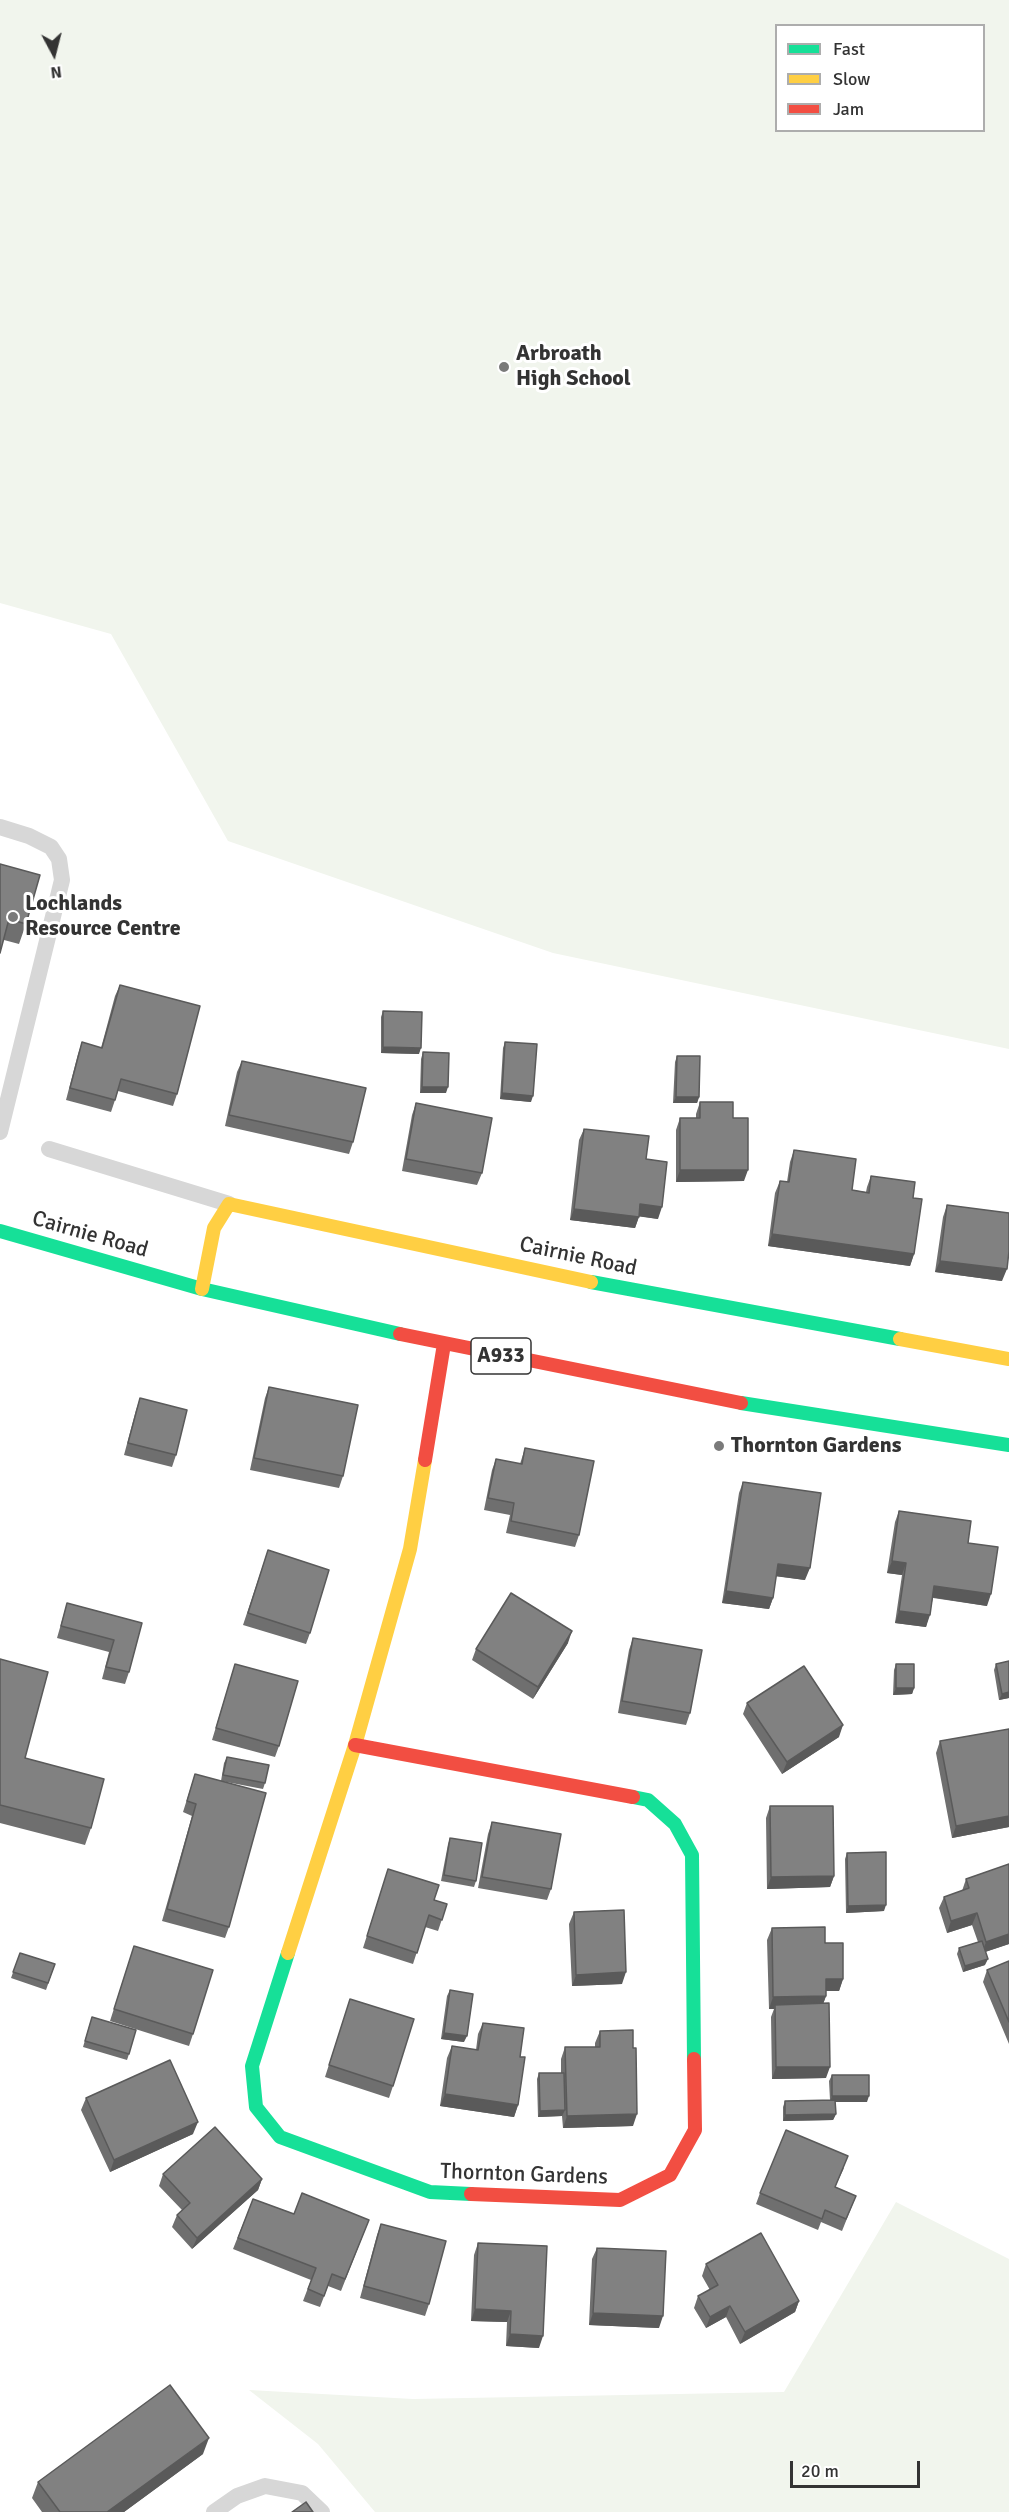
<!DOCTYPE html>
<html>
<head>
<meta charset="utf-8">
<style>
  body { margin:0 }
  #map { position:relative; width:1009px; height:2512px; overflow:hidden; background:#fff; font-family:Signika,sans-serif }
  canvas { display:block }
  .legend { position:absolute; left:775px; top:24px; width:210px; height:108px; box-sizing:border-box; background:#fff; border:2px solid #adadad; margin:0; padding:8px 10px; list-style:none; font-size:18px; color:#333 }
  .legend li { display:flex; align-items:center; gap:12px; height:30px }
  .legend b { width:30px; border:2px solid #adadad }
  .north { position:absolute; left:24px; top:24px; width:60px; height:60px; -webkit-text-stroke:4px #fff; paint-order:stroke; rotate:173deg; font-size:16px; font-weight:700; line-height:24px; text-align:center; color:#333 }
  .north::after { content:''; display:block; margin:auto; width:21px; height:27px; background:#333; clip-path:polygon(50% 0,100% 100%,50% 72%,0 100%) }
  .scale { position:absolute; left:790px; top:2461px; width:130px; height:27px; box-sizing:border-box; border:3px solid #333; border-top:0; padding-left:8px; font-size:18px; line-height:21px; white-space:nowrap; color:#333; -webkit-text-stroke:4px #fff; paint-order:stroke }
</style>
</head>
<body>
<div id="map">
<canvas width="1009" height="2512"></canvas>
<ul class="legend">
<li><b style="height:8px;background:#16e098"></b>Fast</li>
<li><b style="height:8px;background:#ffcf43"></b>Slow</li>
<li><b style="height:8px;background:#f24e42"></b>Jam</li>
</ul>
<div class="north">N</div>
<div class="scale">20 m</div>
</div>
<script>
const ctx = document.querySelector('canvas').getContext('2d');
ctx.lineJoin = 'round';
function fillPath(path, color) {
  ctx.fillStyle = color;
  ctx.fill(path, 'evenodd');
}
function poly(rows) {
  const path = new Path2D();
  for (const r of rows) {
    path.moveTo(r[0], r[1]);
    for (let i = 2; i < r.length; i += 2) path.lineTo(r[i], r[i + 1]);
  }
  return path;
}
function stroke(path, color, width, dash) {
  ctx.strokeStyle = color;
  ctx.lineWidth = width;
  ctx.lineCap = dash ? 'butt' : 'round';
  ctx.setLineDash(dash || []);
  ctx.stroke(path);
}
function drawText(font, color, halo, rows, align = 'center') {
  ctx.font = font + ' Signika,sans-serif';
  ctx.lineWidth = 6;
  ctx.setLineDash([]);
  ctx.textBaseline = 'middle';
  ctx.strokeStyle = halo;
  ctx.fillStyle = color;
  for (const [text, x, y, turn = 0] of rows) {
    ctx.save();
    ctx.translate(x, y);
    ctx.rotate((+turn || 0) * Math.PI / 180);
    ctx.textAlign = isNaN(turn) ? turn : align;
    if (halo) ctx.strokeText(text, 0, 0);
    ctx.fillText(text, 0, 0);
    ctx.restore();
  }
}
fillPath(poly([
  [0,0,1009,0,1009,1049,553,953,228,841,111,634,0,603],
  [776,26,984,26,984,130,776,130],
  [896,2202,1009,2259,1009,2512,375,2512,318,2444,249,2390,413,2399,784,2392]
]), '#f1f5ed');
stroke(poly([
  [0,827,29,836,51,847,59,859,62,880,0,1132],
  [49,1149,229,1204],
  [214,2512,237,2496,265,2486,302,2493,322,2512]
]), '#d7d7d7', 16);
stroke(poly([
  [0,1231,202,1289,400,1334],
  [591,1282,900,1339],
  [741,1403,1009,1445],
  [633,1797,648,1800,675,1824,692,1855,694,2059],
  [288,1953,252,2066,256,2107,280,2137,430,2192,471,2194]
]), '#16e098', 14);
stroke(poly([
  [202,1289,214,1228,229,1204,591,1282],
  [900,1339,1009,1359],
  [288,1953,355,1745,410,1549,425,1460]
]), '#ffcf43', 14);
stroke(poly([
  [400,1334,741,1403],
  [425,1460,444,1344],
  [355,1745,633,1797],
  [471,2194,620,2200,670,2175,695,2130,694,2059]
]), '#f24e42', 14);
fillPath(poly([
  [0,864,26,924,19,944,4,940],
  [120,985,177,1094,173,1106,118,1091,111,1112,66,1100,78,1054,82,1042,101,1048,115,996],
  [383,1011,419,1054,381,1053,381,1017],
  [505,1042,531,1102,500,1099,503,1048],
  [423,1052,446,1093,420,1093,421,1059],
  [677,1056,699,1097,697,1103,673,1103,675,1062],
  [242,1061,353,1142,349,1154,225,1126,237,1072],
  [700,1102,733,1118,744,1181,676,1182,676,1130,680,1118,696,1118,696,1114],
  [416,1103,482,1173,477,1185,402,1171,412,1115],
  [584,1129,646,1159,658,1219,639,1216,635,1228,570,1220,579,1140],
  [794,1150,852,1190,866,1192,867,1187,871,1176,913,1198,914,1254,910,1266,768,1246,775,1193,780,1181,787,1182,790,1162],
  [947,1205,1002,1281,935,1272,943,1217],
  [269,1387,343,1476,339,1488,250,1470,265,1398],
  [140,1398,176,1455,172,1467,124,1455,136,1410],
  [525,1448,579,1535,575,1547,506,1533,510,1515,484,1510,492,1470,496,1459,520,1464],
  [743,1482,805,1580,776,1576,773,1598,769,1609,722,1603,739,1493],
  [899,1511,968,1543,987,1606,933,1598,926,1627,895,1623,902,1575,887,1573,895,1522],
  [268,1550,310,1633,306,1644,243,1625],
  [67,1603,142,1623,129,1672,125,1684,102,1679,109,1652,57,1638],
  [633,1638,690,1713,686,1725,618,1713,629,1650],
  [568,1643,533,1699,472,1660,476,1649],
  [0,1659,25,1758,91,1828,85,1845,0,1823],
  [1009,1661,1009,1698,999,1700,994,1670,996,1664],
  [235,1664,279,1746,275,1757,212,1740],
  [896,1664,914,1688,912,1694,893,1695,894,1670],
  [747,1703,839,1737,782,1774,743,1714],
  [1009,1729,1009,1827,952,1838,936,1753,940,1741],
  [227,1757,265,1783,263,1789,221,1781,224,1763],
  [195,1774,229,1927,225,1938,162,1921,192,1816,183,1812],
  [770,1806,834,1876,830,1887,767,1889,766,1818],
  [492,1822,551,1889,547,1900,478,1888,488,1834],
  [450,1838,476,1881,474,1887,441,1881,448,1844],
  [847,1853,884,1911,846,1913,845,1859],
  [1009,1864,1009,1944,985,1952,985,1965,963,1972,957,1954,959,1948,978,1942,972,1925,947,1933,939,1908,944,1897,962,1891,966,1879],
  [388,1869,434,1900,447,1904,438,1931,425,1927,413,1964,363,1948],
  [574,1912,622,1984,572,1986,569,1924],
  [772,1928,825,1943,843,1979,839,1991,826,1991,826,1996,823,2004,826,2078,772,2079,771,2017,774,2009,769,2009,767,1940],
  [134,1946,193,2034,189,2046,110,2021],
  [20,1953,55,1964,46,1990,11,1978],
  [1009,1961,1009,2044,983,1982,987,1970],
  [450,1990,464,2042,441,2039,447,1996],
  [350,1999,393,2086,389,2098,325,2077],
  [90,2023,129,2054,127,2060,83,2047],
  [483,2023,520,2057,518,2105,514,2117,440,2106,447,2058,452,2046,476,2050,478,2034],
  [600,2031,633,2126,563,2128,562,2116,538,2117,537,2079,539,2073,561,2073,561,2059,565,2047,595,2047,595,2043],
  [832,2075,867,2102,835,2102,836,2114,833,2120,783,2121,783,2107,785,2101,830,2100,829,2081],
  [86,2098,193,2134,110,2172,81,2110],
  [844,2168,835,2187,856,2196,842,2231,821,2222,818,2230,756,2204,760,2193],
  [163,2174,262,2179,258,2190,192,2249,172,2227,177,2215,182,2210,159,2186],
  [253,2199,294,2214,369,2220,341,2291,328,2286,320,2307,303,2301,311,2280,233,2249],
  [381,2224,429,2304,425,2316,360,2298,377,2235],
  [478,2243,539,2348,506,2346,507,2322,471,2321,474,2255],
  [597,2248,659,2328,589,2325,592,2259],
  [706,2264,799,2301,795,2312,740,2344,726,2317,706,2328,694,2308,698,2296,710,2290,702,2276],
  [203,2454,124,2512,42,2512,32,2498,38,2482]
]), '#6f6f6f');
fillPath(poly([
  [383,1047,421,1048,419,1054,381,1053],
  [422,1087,448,1087,446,1093,420,1093],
  [502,1093,533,1096,531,1102,500,1099],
  [676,1097,699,1097,697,1103,673,1103],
  [680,1170,748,1170,744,1181,676,1182],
  [640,1204,662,1207,658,1219,636,1216],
  [574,1209,639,1217,635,1228,570,1220],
  [772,1234,914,1254,910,1266,768,1246],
  [940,1261,1007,1269,1002,1281,935,1272],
  [892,1561,906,1563,902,1575,887,1573],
  [778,1564,810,1568,805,1580,774,1576],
  [934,1586,991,1594,987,1606,930,1597],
  [726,1591,773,1598,769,1609,722,1603],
  [899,1611,930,1615,926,1627,895,1623],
  [572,1631,568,1643,533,1699,538,1687],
  [896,1688,914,1688,912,1694,893,1695],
  [1009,1692,1009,1698,999,1700,1002,1694],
  [843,1725,839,1737,782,1774,787,1762],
  [1009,1816,1009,1827,952,1838,956,1826],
  [834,1876,830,1887,767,1889,771,1877],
  [886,1905,884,1911,846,1913,848,1906],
  [977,1913,972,1925,947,1933,951,1921],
  [1009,1934,1009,1944,982,1953,986,1942],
  [988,1959,985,1965,963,1972,965,1966],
  [626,1972,622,1984,572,1986,576,1975],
  [826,1979,843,1979,839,1991,821,1991],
  [826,1996,822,2007,775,2005,774,2009,769,2009,773,1997],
  [444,2033,467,2036,464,2042,441,2039],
  [776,2067,830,2067,826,2078,772,2079],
  [445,2094,518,2105,514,2117,440,2106],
  [832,2096,869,2096,867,2102,830,2102],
  [565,2110,562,2116,538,2117,540,2111],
  [637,2114,633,2126,563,2128,567,2116],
  [836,2114,833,2120,783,2121,785,2115],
  [198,2122,193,2134,110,2172,114,2160],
  [262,2179,258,2190,192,2249,197,2238],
  [799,2301,795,2312,740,2344,745,2332],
  [730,2306,726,2317,706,2328,710,2317],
  [475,2309,511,2311,507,2322,471,2321],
  [593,2313,663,2316,659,2328,589,2325],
  [510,2334,543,2336,539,2348,506,2346],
  [209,2438,203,2454,124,2512,107,2512]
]), '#5a5a5a');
const building = poly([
  [0,864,40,875,26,924,9,919,0,953,0,864],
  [120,985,200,1006,177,1094,121,1079,115,1100,70,1088,82,1042,102,1048,120,985],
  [383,1011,422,1012,421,1048,383,1047,383,1011],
  [505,1042,537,1044,533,1096,502,1093,505,1042],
  [423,1052,449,1053,448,1087,422,1087,423,1052],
  [677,1056,700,1056,699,1097,676,1097,677,1056],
  [242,1061,366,1088,353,1142,229,1115,242,1061],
  [700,1102,733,1102,733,1118,748,1118,748,1170,680,1170,680,1118,700,1118,700,1102],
  [416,1103,492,1118,482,1173,406,1159,416,1103],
  [584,1129,649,1136,646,1159,667,1162,662,1207,640,1204,639,1217,574,1209,584,1129],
  [794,1150,856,1159,852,1190,869,1193,871,1176,915,1182,913,1198,922,1199,914,1254,772,1234,780,1181,789,1182,794,1150],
  [947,1205,1009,1213,1009,1251,1007,1269,940,1261,947,1205],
  [269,1387,358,1405,343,1476,254,1458,269,1387],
  [140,1398,187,1410,176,1455,128,1443,140,1398],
  [525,1448,594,1461,579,1535,511,1521,514,1503,488,1498,496,1459,522,1464,525,1448],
  [743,1482,821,1493,810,1568,778,1564,773,1598,726,1591,743,1482],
  [899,1511,971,1521,968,1543,998,1547,991,1594,934,1586,930,1615,899,1611,906,1563,892,1561,899,1511],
  [268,1550,329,1570,310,1633,248,1613,268,1550],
  [511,1593,572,1631,538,1687,476,1649,511,1593],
  [67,1603,142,1623,129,1672,106,1667,114,1640,61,1626,67,1603],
  [633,1638,702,1650,690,1713,622,1701,633,1638],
  [0,1659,48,1672,25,1758,104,1779,91,1828,0,1805,0,1659],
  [1009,1661,1009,1692,1002,1694,996,1664,1009,1661],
  [235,1664,298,1681,279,1746,216,1728,235,1664],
  [896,1664,914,1664,914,1688,896,1688,896,1664],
  [804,1666,843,1725,787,1762,747,1703,804,1666],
  [1009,1729,1009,1816,956,1826,940,1741,1009,1729],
  [227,1757,269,1765,265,1783,223,1775,227,1757],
  [195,1774,266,1793,229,1927,167,1909,196,1804,187,1801,195,1774],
  [770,1806,833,1806,834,1876,771,1877,770,1806],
  [492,1822,561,1834,551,1889,482,1877,492,1822],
  [450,1838,482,1843,476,1881,444,1875,450,1838],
  [886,1852,886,1905,848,1906,847,1853,886,1852],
  [1009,1864,1009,1934,986,1942,977,1913,951,1921,944,1897,969,1888,966,1879,1009,1864],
  [388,1869,439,1885,434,1900,447,1904,442,1920,429,1915,417,1953,367,1936,388,1869],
  [624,1910,626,1972,576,1975,574,1912,624,1910],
  [825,1927,825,1943,843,1943,843,1979,826,1979,826,1996,773,1997,772,1928,825,1927],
  [982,1941,988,1959,965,1966,959,1948,982,1941],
  [134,1946,213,1970,193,2034,114,2009,134,1946],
  [20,1953,55,1964,48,1983,13,1972,20,1953],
  [1009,1961,1009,2022,987,1970,1009,1961],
  [450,1990,473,1994,467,2036,444,2033,450,1990],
  [350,1999,414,2019,393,2086,329,2065,350,1999],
  [829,2003,830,2067,776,2067,775,2005,829,2003],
  [92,2017,136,2030,129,2054,85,2041,92,2017],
  [483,2023,524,2028,520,2057,525,2057,518,2105,445,2094,452,2046,478,2050,483,2023],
  [633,2030,633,2048,636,2048,637,2114,567,2116,565,2047,600,2047,600,2031,633,2030],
  [170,2060,198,2122,114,2160,86,2098,170,2060],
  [539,2073,564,2073,565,2110,540,2111,539,2073],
  [832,2075,869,2075,869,2096,832,2096,832,2075],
  [835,2100,836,2114,785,2115,785,2101,835,2100],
  [215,2127,262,2179,197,2238,177,2215,190,2203,163,2174,215,2127],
  [786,2130,848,2156,835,2187,856,2196,846,2219,825,2210,822,2219,760,2193,786,2130],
  [302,2193,369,2220,345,2279,332,2274,324,2296,308,2289,316,2268,238,2238,253,2199,294,2214,302,2193],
  [381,2224,446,2241,429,2304,364,2286,381,2224],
  [761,2233,799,2301,745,2332,730,2306,710,2317,698,2296,718,2285,706,2264,761,2233],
  [478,2243,547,2246,543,2336,510,2334,511,2311,475,2309,478,2243],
  [597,2248,666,2251,663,2316,593,2313,597,2248],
  [170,2385,209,2438,107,2512,60,2512,38,2482,170,2385],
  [306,2502,313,2512,292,2512,306,2502]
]);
fillPath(building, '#818181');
stroke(building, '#5a5a5a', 1.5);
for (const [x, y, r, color] of [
  [504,367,6,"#7a7a7a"],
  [13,917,6,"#7a7a7a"],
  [719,1446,6,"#7a7a7a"]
]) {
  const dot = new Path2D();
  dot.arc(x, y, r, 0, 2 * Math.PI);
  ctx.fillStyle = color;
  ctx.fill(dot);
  stroke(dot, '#fff', 2);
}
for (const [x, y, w] of [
  [501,1356,60]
]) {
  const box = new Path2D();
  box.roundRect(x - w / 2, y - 18, w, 36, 4.5);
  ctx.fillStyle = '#fff';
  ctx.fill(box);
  stroke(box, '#333', 1.5);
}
drawText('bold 21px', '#333', null, [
  ["A933",501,1356]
]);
drawText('bold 22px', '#333', '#fff', [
  ["Arbroath",516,354],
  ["High School",516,379],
  ["Lochlands",25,904],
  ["Resource Centre",25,929],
  ["Thornton Gardens",731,1446]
], 'left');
drawText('22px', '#333', '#fff', [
  ["Cairnie Road",90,1235,16],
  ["Cairnie Road",578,1257,12],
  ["Thornton Gardens",524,2175,2]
]);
</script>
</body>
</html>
